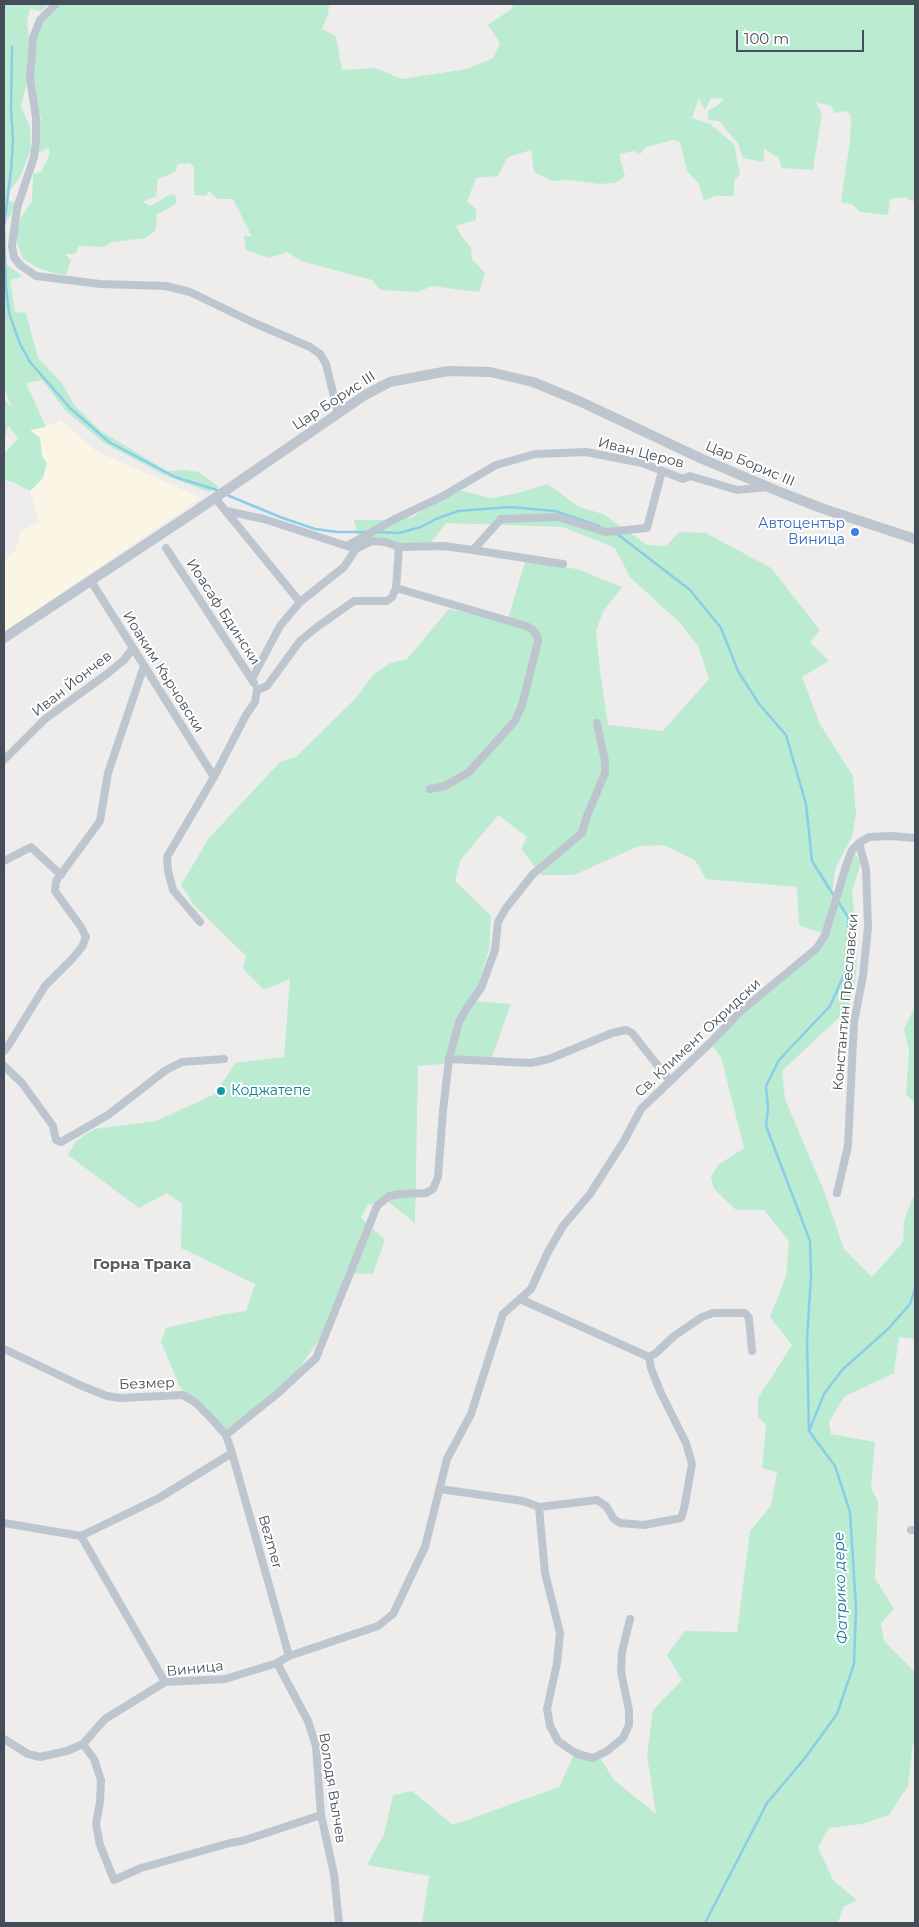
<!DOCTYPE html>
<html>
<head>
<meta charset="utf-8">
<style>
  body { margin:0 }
  #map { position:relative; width:919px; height:1927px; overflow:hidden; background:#efecec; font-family:Montserrat,sans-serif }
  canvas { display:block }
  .frame { position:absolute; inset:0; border:5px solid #454e58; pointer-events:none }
  .scale { position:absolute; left:736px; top:30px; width:128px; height:22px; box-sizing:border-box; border:2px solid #454e58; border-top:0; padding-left:6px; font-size:15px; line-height:18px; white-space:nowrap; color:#454e58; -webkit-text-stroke:4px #fff; paint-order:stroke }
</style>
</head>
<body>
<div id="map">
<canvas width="919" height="1927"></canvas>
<div class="frame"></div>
<div class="scale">100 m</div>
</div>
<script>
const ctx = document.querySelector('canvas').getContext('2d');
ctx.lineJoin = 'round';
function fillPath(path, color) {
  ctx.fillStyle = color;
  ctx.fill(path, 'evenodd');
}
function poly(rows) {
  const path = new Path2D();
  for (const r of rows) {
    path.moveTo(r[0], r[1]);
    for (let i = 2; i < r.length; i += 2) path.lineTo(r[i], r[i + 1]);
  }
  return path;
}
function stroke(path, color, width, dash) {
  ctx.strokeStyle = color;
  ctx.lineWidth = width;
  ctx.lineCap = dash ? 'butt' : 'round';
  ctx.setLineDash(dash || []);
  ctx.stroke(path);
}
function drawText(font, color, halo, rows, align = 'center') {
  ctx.font = font + ' Montserrat,sans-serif';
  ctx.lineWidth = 4;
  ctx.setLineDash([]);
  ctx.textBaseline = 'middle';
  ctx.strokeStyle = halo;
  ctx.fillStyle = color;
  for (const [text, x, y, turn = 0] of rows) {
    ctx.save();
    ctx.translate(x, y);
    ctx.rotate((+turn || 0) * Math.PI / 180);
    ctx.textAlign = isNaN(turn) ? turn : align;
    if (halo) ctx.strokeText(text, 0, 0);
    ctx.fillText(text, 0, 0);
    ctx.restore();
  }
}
fillPath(poly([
  [60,420,96,451,201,498,4,632,4,562,16,549,20,531,39,522,30,491,43,478,40,438,30,430,46,427]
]), '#faf5e5');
fillPath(poly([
  [4,4,49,4,41,11,30,9,27,20,29,41,27,83,21,106,30,127,31,149,19,179,7,194,8,201,15,202,10,217,4,217],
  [58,4,329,4,328,14,322,29,336,36,342,70,375,68,402,79,467,69,493,58,500,43,488,25,513,8,512,4,915,4,915,202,905,197,890,199,888,215,860,212,851,204,841,202,850,140,851,117,847,111,835,113,831,106,816,102,822,113,813,170,782,168,778,157,764,149,764,162,743,158,738,144,719,121,708,120,708,110,716,107,724,99,711,98,705,110,699,98,692,118,710,124,734,144,740,175,734,180,734,196,715,196,704,201,699,184,687,171,680,142,673,140,646,147,640,154,634,151,619,154,625,176,615,183,599,184,569,180,552,181,534,172,531,150,508,157,498,176,476,178,467,202,476,209,476,220,456,226,462,237,471,247,472,259,485,273,479,292,432,286,418,292,380,290,372,280,301,261,287,252,269,258,246,250,244,235,252,237,233,199,217,199,209,191,206,196,194,195,194,168,190,163,178,164,175,172,158,179,156,196,143,202,150,206,171,194,176,196,176,204,156,215,157,222,155,231,146,238,112,242,104,247,79,246,75,254,65,254,71,260,66,275,58,274,38,268,23,259,17,242,17,224,32,201,33,174,41,172,49,156,49,148,36,154,38,126,41,118,36,109,32,78,36,38,43,20],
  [4,264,9,266,22,276,10,280,15,312,26,313,38,358,61,382,75,406,101,431,167,471,184,470,199,472,219,487,209,492,164,475,104,443,65,410,42,380,26,383,46,427,30,430,40,438,42,456,47,463,43,478,30,491,13,482,4,480,4,454,18,438,8,425,4,443,4,399,11,407,6,393,4,391],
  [548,484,579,507,603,514,647,545,666,546,679,532,706,533,771,568,820,630,810,642,829,661,802,677,820,724,853,776,856,814,852,837,835,869,830,910,822,933,799,925,797,887,706,879,695,860,664,845,639,846,574,875,542,875,521,849,527,837,498,815,460,861,455,881,491,916,489,949,473,1001,511,1004,491,1060,418,1066,415,1223,386,1200,368,1205,361,1218,385,1240,373,1274,348,1273,330,1323,292,1379,231,1433,214,1425,180,1387,161,1342,166,1328,225,1314,246,1311,255,1284,181,1248,182,1204,167,1193,139,1208,68,1155,75,1142,94,1129,156,1121,215,1094,235,1063,284,1057,290,979,264,990,243,969,246,956,193,904,181,885,209,838,280,762,296,757,356,698,373,675,390,663,407,659,449,609,507,622,525,562,577,569,622,587,603,612,596,631,600,671,608,725,663,731,709,679,698,646,681,624,630,577,615,548,563,527,446,523,428,547,359,542,354,520,386,520,413,517,454,489,491,498,518,493],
  [852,850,861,862,852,892,857,941,856,977,849,1008,782,1071,785,1099,824,1191,844,1249,872,1277,903,1242,904,1221,912,1199,915,1196,915,1339,899,1337,894,1373,844,1397,829,1422,831,1434,875,1442,871,1487,878,1502,875,1578,894,1609,881,1623,884,1641,915,1672,915,1742,913,1744,908,1786,889,1815,862,1824,829,1828,818,1847,833,1880,857,1900,843,1907,838,1923,422,1923,429,1876,367,1865,384,1834,393,1795,412,1791,453,1825,559,1787,577,1748,601,1759,614,1780,656,1814,647,1755,653,1710,682,1680,667,1655,685,1631,737,1632,750,1531,771,1506,777,1472,762,1468,766,1425,758,1417,758,1398,792,1345,770,1317,786,1276,789,1241,764,1210,736,1210,714,1189,711,1177,718,1165,744,1148,721,1057,710,1043,817,948],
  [915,1007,915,1103,906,1094,909,1051,904,1029]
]), '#bbecd1');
stroke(poly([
  [4,227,11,170,13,140,11,110,12,47],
  [4,230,6,287,9,313,20,344,30,362,70,408,109,442,175,477,220,491],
  [227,495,280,517,315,529,337,532,368,532],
  [377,532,399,533,421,527,436,519,458,511,510,507,555,511,599,526],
  [616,533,690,590,721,628,738,671,759,704,786,735,806,804,812,861,834,896],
  [809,1431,807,1340,811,1275,810,1241,766,1126,768,1108,766,1086,779,1060,830,1006,848,966,848,917,837,900],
  [705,1923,767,1803,805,1758,837,1714,854,1664,856,1608,850,1512,835,1466,809,1431,824,1394,842,1370,888,1329,910,1304,915,1289]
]), '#8acde7', 2.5);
stroke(poly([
  [56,4,40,20,33,38,30,79,36,118,36,142,34,157,17,208,12,246,14,257,20,265,36,276,100,284,166,286,190,292,252,322,310,347,320,354,326,364,338,413],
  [215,498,300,602],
  [226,511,264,519,356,549,372,541,385,542,399,547,444,546,473,550,563,564],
  [347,546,395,519,443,496,496,465,535,454,586,452,642,463,683,479,690,476,737,490,768,487],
  [166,548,254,683],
  [473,550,501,519,558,517,606,532,647,528,662,471],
  [91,581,214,777],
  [396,588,526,626,533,630,537,636,538,641,522,705,515,721,469,772,445,786,430,789],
  [252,679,280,626,300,602,344,567,356,549],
  [257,690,267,686,300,641,317,627,354,601,387,601,392,597,396,588,399,547],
  [4,760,45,719,107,674,124,660,133,648],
  [4,861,31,847,61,875],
  [200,922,173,890,168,871,167,857,214,777,246,715,255,702,257,690],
  [4,1051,10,1043,45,986,72,959,82,947,86,937,81,927,55,891,56,881,100,821,108,773,144,666],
  [449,1059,531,1063,549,1059,612,1033,626,1030,632,1033,670,1081],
  [4,1066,22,1083,53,1126,56,1140,61,1142,108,1115,166,1070,182,1062,224,1059],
  [837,1193,848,1146,854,1022,863,976,868,927,866,869,859,843],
  [520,1299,649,1357,656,1353,674,1336,702,1317,713,1313,745,1313,749,1318,752,1351],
  [4,1349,82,1386,107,1396,120,1398,183,1395,196,1403,209,1416,226,1435,232,1453,289,1656],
  [226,1435,277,1394,316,1358,377,1206,389,1196,401,1194,426,1193,433,1189,438,1177,443,1111,449,1059,459,1022,467,1008,481,988,495,950,498,922,506,908,533,874,582,833,587,816,605,773,605,761,597,723],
  [440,1489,523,1501,539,1507,597,1500,606,1506,614,1519,620,1523,644,1525,681,1518,684,1509,692,1464,686,1443,660,1391,651,1368,649,1357],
  [539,1507,545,1573,560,1633,557,1663,547,1709,550,1726,558,1741,577,1754,593,1758,607,1751,623,1738,629,1725,629,1710,621,1672,622,1652,630,1619],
  [4,1523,81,1536],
  [911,1530,915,1530],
  [81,1536,159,1498,232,1453],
  [81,1536,165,1682],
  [277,1663,308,1721,316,1746,321,1815,334,1874,339,1923],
  [4,1739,28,1754,40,1757,67,1751,83,1744,105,1719,165,1682,225,1679,277,1663,289,1656,378,1626,393,1614,425,1547,447,1459,471,1414,503,1314,531,1289,548,1252,563,1226,590,1194,624,1141,641,1109,710,1043,741,1011,817,948,825,935,847,863,852,850,859,843,869,837,891,836,915,838],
  [83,1744,94,1759,101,1780,100,1802,96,1824,100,1845,114,1880,141,1868,230,1843,242,1841,321,1815]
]), '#bdc6ce', 8);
stroke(poly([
  [4,638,193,513,365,395,390,382,448,371,490,372,533,382,577,400,700,458,785,494,824,509,915,539]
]), '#bdc6ce', 10);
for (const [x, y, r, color] of [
  [855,532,5,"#3f7fe0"],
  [221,1091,5,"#0f9aa8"]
]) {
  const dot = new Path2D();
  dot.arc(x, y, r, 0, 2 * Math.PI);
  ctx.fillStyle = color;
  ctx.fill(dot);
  stroke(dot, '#fff', 2);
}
drawText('14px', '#454e58', '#fff', [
  ["Цар Борис III",334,401,-33],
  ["Иван Церов",641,453,14],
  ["Цар Борис III",750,464,23],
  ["Иоасаф Бдински",223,612,57],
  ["Иоаким Кърчовски",163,672,58],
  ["Иван Йончев",72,684,-38],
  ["Константин Преславски",846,1002,-85],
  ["Св. Климент Охридски",698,1038,-43],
  ["Безмер",147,1384,-2],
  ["Bezmer",270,1542,74],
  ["Виница",195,1669,-6],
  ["Володя Вълчев",332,1788,81]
]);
drawText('14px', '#366cbe', '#fff', [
  ["Автоцентър",845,524],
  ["Виница",845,540]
], 'right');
drawText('14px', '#0d838f', '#fff', [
  ["Коджатепе",231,1091]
], 'left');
drawText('bold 15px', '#595c61', '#fff', [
  ["Горна Трака",142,1265]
]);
drawText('italic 15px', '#13789e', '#fff', [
  ["Фатрико дере",841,1588,-92]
]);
</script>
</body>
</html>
